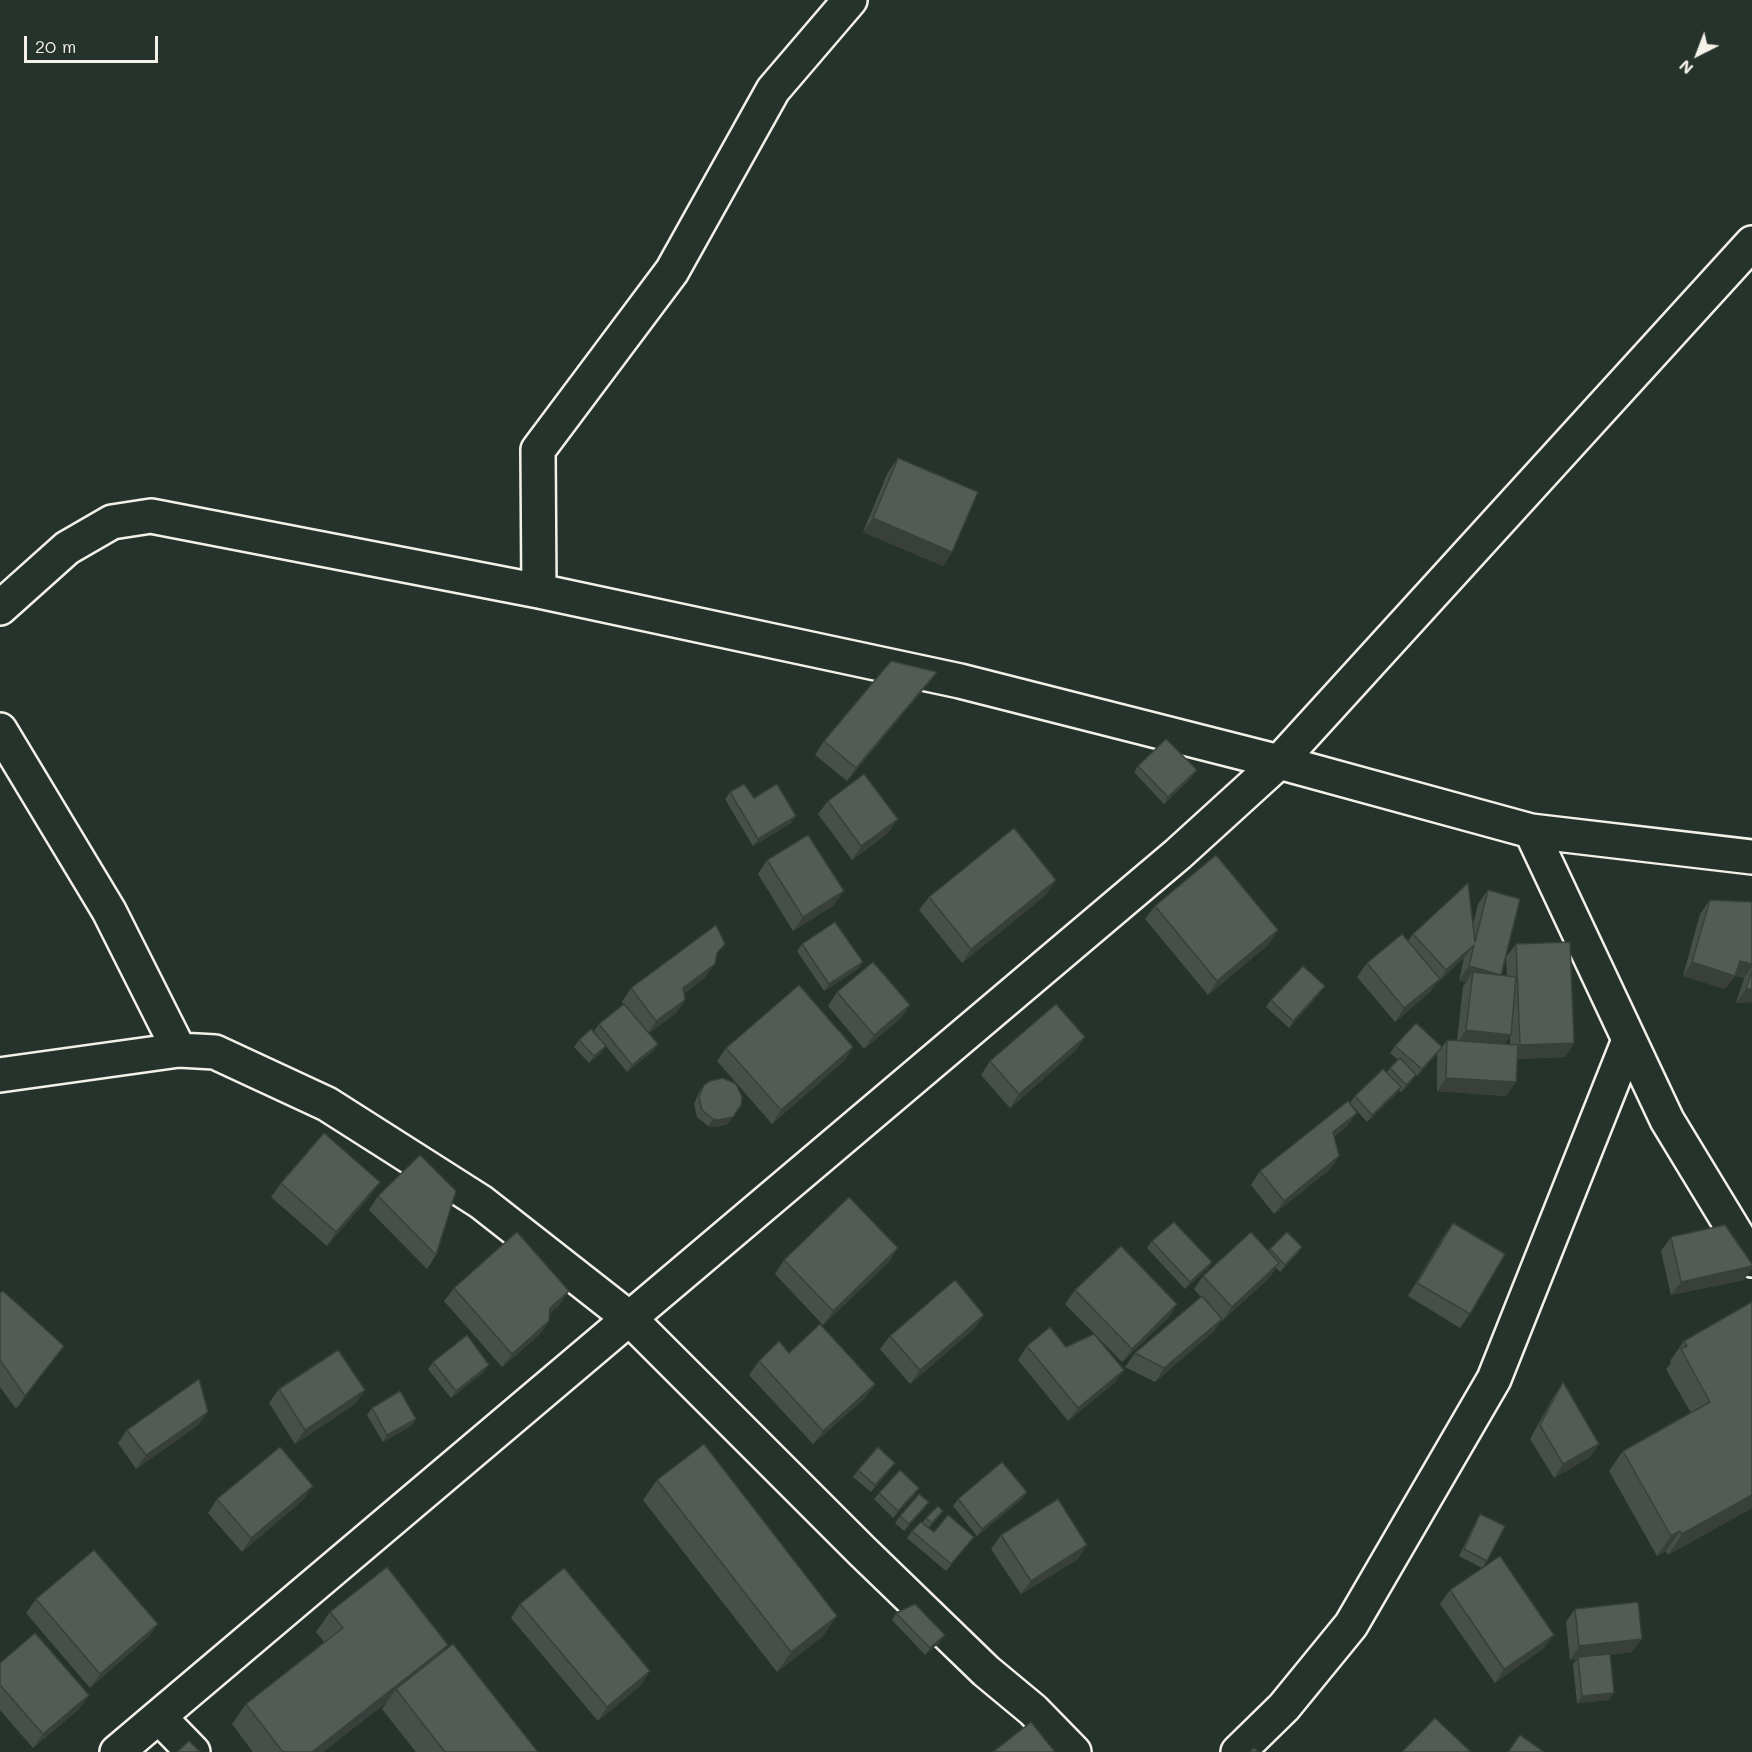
<!DOCTYPE html>
<html>
<head>
<meta charset="utf-8">
<style>
  body { margin:0 }
  #map { position:relative; width:1752px; height:1752px; overflow:hidden; background:#26332d; font-family:Mali,sans-serif }
  canvas { display:block }
  .north { position:absolute; left:1668px; top:24px; width:60px; height:60px; -webkit-text-stroke:4px #26332d; paint-order:stroke; rotate:222deg; font-size:16px; font-weight:700; line-height:24px; text-align:center; color:#f4f1e8 }
  .north::after { content:''; display:block; margin:auto; width:21px; height:27px; background:#f4f1e8; clip-path:polygon(50% 0,100% 100%,50% 72%,0 100%) }
  .scale { position:absolute; left:24px; top:36px; width:134px; height:27px; box-sizing:border-box; border:3px solid #f4f1e8; border-top:0; padding-left:8px; font-size:18px; line-height:21px; white-space:nowrap; color:#f4f1e8; -webkit-text-stroke:4px #26332d; paint-order:stroke }
</style>
</head>
<body>
<div id="map">
<canvas width="1752" height="1752"></canvas>
<div class="north">N</div>
<div class="scale">20 m</div>
</div>
<script>
const ctx = document.querySelector('canvas').getContext('2d');
ctx.lineJoin = 'round';
function poly(rows) {
  const path = new Path2D();
  for (const r of rows) {
    path.moveTo(r[0], r[1]);
    for (let i = 2; i < r.length; i += 2) path.lineTo(r[i], r[i + 1]);
  }
  return path;
}
function stroke(path, color, width, dash) {
  ctx.strokeStyle = color;
  ctx.lineWidth = width;
  ctx.lineCap = dash ? 'butt' : 'round';
  ctx.setLineDash(dash || []);
  ctx.stroke(path);
}
function fillPath(path, color) {
  ctx.fillStyle = color;
  ctx.fill(path, 'evenodd');
}
const minor = poly([
  [539,591,538,450,672,271,773,90,850,0],
  [0,608,67,548,112,522,151,516,539,591,960,681,1279,762,1531,831,1752,857],
  [0,730,109,911,179,1050],
  [1531,831,1667,1120,1752,1260],
  [0,1075,179,1050,215,1052,327,1104,481,1202,629,1318,862,1551,986,1671,1033,1710,1074,1752],
  [159,1717,193,1752],
  [117,1752,1178,854,1279,762,1752,243],
  [1238,1752,1284,1707,1351,1625,1494,1379,1629,1040]
]);
stroke(minor, '#f4f1e8', 38);
stroke(minor, '#26332d', 33);
fillPath(poly([
  [898,458,952,552,943,566,863,532,888,472],
  [937,672,927,685,847,781,815,755,824,741],
  [1138,766,1192,777,1164,804,1134,772],
  [730,792,791,823,753,846,725,799],
  [828,801,888,833,852,860,818,814],
  [767,860,834,905,793,931,758,874],
  [1488,890,1500,975,1507,976,1506,957,1516,944,1574,1043,1565,1057,1517,1059,1506,1096,1437,1091,1437,1054,1417,1076,1416,1075,1411,1082,1401,1092,1399,1090,1396,1094,1367,1122,1350,1103,1355,1096,1386,1073,1398,1060,1390,1053,1395,1046,1442,1047,1447,1040,1457,1041,1463,986,1466,982,1459,980,1464,958,1436,983,1430,992,1395,1022,1357,977,1367,963,1408,941,1413,934,1473,925,1478,904],
  [1510,1036,1510,1044,1504,1044],
  [1047,894,962,963,919,910,929,897],
  [1710,900,1752,902,1752,1002,1736,1003,1745,976,1744,978,1735,976,1725,989,1683,976,1700,914],
  [1155,906,1269,944,1208,995,1145,919],
  [802,944,863,962,858,969,824,991,797,951],
  [716,956,705,977,684,994,685,1000,676,1013,649,1033,658,1044,653,1051,627,1072,594,1031,599,1024,624,1004,622,1002,631,988],
  [837,992,910,1005,900,1019,864,1049,828,1006],
  [1320,993,1289,1028,1266,1007,1271,1000],
  [1085,1037,1075,1051,1010,1108,981,1075,990,1061],
  [579,1040,606,1046,601,1053,589,1063,574,1047],
  [853,1047,844,1061,772,1124,717,1061,726,1048],
  [704,1085,728,1124,715,1127,708,1126,697,1117,694,1104,699,1092],
  [1347,1126,1334,1137,1339,1156,1329,1170,1274,1214,1251,1185,1260,1171],
  [281,1183,370,1196,327,1246,271,1197],
  [378,1196,436,1255,427,1269,369,1210],
  [1453,1223,1470,1314,1460,1328,1408,1296,1443,1237],
  [1671,1237,1752,1264,1752,1268,1744,1280,1671,1295,1661,1251],
  [1152,1241,1212,1262,1207,1269,1185,1289,1147,1248],
  [1302,1247,1297,1254,1280,1272,1276,1268,1270,1277,1222,1321,1221,1320,1213,1332,1155,1382,1125,1367,1135,1353,1201,1297,1194,1289,1203,1276,1268,1251,1270,1249],
  [784,1260,889,1262,823,1325,775,1274],
  [454,1288,569,1291,559,1305,549,1314,549,1321,539,1335,502,1367,444,1301],
  [1075,1290,1177,1304,1168,1318,1122,1362,1065,1304],
  [0,1293,54,1359,16,1409,0,1387],
  [1752,1302,1752,1508,1668,1555,1666,1551,1657,1556,1609,1471,1623,1451,1691,1413,1666,1369,1671,1363,1670,1361,1684,1341],
  [975,1328,910,1384,880,1349,890,1336],
  [1027,1346,1066,1347,1124,1370,1114,1383,1068,1421,1018,1360],
  [789,1353,875,1384,865,1398,813,1444,749,1375,759,1361],
  [433,1362,484,1372,451,1398,428,1369],
  [1563,1382,1590,1457,1554,1478,1530,1439,1554,1396],
  [279,1389,365,1390,355,1404,295,1444,269,1403],
  [372,1408,416,1419,411,1426,383,1442,367,1415],
  [208,1412,198,1425,136,1469,118,1443,127,1430],
  [858,1470,890,1470,871,1492,853,1477],
  [657,1480,823,1636,777,1672,643,1500],
  [919,1488,914,1495,893,1518,874,1499,879,1493],
  [1027,1492,1022,1499,977,1536,953,1506,958,1499],
  [217,1499,303,1500,242,1552,208,1513],
  [924,1509,904,1531,895,1523,900,1516],
  [1480,1514,1487,1561,1482,1568,1459,1556,1476,1521],
  [926,1518,938,1518,928,1528,934,1532,974,1537,946,1571,907,1538,912,1531,922,1523],
  [1001,1535,1078,1559,1021,1594,991,1549],
  [1450,1590,1544,1648,1495,1683,1440,1604],
  [36,1599,158,1624,148,1637,90,1688,26,1613],
  [520,1604,641,1685,598,1721,511,1618],
  [1575,1609,1632,1652,1610,1655,1609,1700,1577,1703,1573,1664,1577,1659,1570,1660,1566,1622],
  [330,1612,444,1651,538,1752,416,1752,382,1709,387,1702,323,1752,253,1752,232,1724,246,1704,324,1642,316,1632],
  [896,1613,940,1642,925,1655,892,1620],
  [0,1663,89,1695,79,1709,33,1748,0,1710]
]), '#474f49');
fillPath(poly([
  [873,518,952,552,943,566,863,532],
  [937,672,927,685,847,781,856,768],
  [1197,770,1192,777,1164,804,1168,797],
  [796,816,791,823,753,846,758,839],
  [898,819,888,833,852,860,861,846],
  [1056,880,1047,894,962,963,971,949],
  [844,891,834,905,793,931,803,917],
  [1278,930,1269,944,1208,995,1217,981],
  [1474,945,1464,958,1437,984,1446,970],
  [1740,961,1752,964,1752,967,1744,978,1735,976,1725,989,1683,976,1692,962],
  [863,962,858,969,824,991,829,984],
  [715,964,705,977,673,1002,683,988],
  [1469,966,1501,975,1473,972,1466,982,1459,980],
  [1440,979,1430,992,1395,1022,1404,1008],
  [1325,986,1320,993,1289,1028,1293,1021],
  [1746,989,1752,989,1752,1002,1736,1003],
  [685,1000,676,1013,647,1035,656,1021],
  [910,1005,900,1019,864,1049,874,1035],
  [1466,1030,1511,1035,1501,1048,1457,1043],
  [1085,1037,1075,1051,1010,1108,1019,1094],
  [1574,1043,1565,1057,1511,1059,1520,1045],
  [658,1044,653,1051,627,1072,632,1065],
  [606,1046,601,1053,589,1063,594,1056],
  [853,1047,844,1061,772,1124,781,1110],
  [1442,1047,1437,1054,1417,1076,1422,1069],
  [1416,1075,1411,1082,1401,1092,1406,1085],
  [1446,1078,1516,1082,1506,1096,1437,1091],
  [1401,1087,1396,1094,1367,1122,1372,1115],
  [1357,1113,1347,1126,1323,1146,1333,1132],
  [733,1117,728,1124,715,1127,708,1126,713,1119],
  [1339,1156,1329,1170,1274,1214,1284,1201],
  [380,1182,370,1196,327,1246,336,1232],
  [1302,1247,1297,1254,1280,1272,1285,1265],
  [898,1248,889,1262,823,1325,833,1311],
  [1212,1262,1207,1269,1185,1289,1190,1282],
  [1279,1263,1270,1277,1222,1321,1232,1307],
  [1752,1266,1752,1268,1744,1280,1671,1295,1681,1282],
  [569,1291,559,1305,540,1322,550,1308],
  [1177,1304,1168,1318,1122,1362,1132,1349],
  [984,1315,975,1328,910,1384,920,1370],
  [1222,1319,1213,1332,1155,1382,1164,1368],
  [549,1321,539,1335,502,1367,512,1354],
  [64,1346,54,1359,16,1409,25,1396],
  [489,1365,484,1372,451,1398,456,1391],
  [1124,1370,1114,1383,1068,1421,1078,1408],
  [875,1384,865,1398,813,1444,823,1431],
  [365,1390,355,1404,295,1444,305,1430],
  [208,1412,198,1425,136,1469,146,1455],
  [416,1419,411,1426,383,1442,387,1435],
  [1599,1444,1590,1457,1554,1478,1563,1464],
  [895,1463,890,1470,871,1492,875,1485],
  [313,1486,303,1500,242,1552,251,1538],
  [919,1488,914,1495,893,1518,898,1511],
  [1027,1492,1022,1499,977,1536,982,1529],
  [1752,1495,1752,1508,1668,1555,1682,1534],
  [929,1502,924,1509,904,1531,909,1524],
  [943,1511,938,1518,927,1530,932,1523],
  [1680,1531,1666,1551,1657,1556,1671,1536],
  [1087,1545,1078,1559,1021,1594,1031,1581],
  [837,1616,823,1636,777,1672,791,1652],
  [158,1624,148,1637,90,1688,100,1674],
  [945,1635,940,1642,925,1655,930,1648],
  [1554,1635,1544,1648,1495,1683,1504,1669],
  [1642,1639,1632,1652,1578,1659,1578,1657,1577,1659,1570,1660,1579,1646],
  [448,1645,434,1665,396,1689,387,1702,323,1752,312,1752],
  [650,1671,641,1685,598,1721,607,1707],
  [1614,1693,1609,1700,1577,1703,1582,1696],
  [89,1695,79,1709,33,1748,43,1734]
]), '#39403c');
const building = poly([
  [898,458,978,492,952,552,873,518,898,458],
  [891,661,937,672,856,768,824,741,891,661],
  [1166,739,1197,770,1168,797,1138,766,1166,739],
  [864,774,898,819,861,846,828,801,864,774],
  [744,784,754,798,777,784,796,816,758,839,730,792,744,784],
  [1014,828,1056,880,971,949,929,897,1014,828],
  [808,835,844,891,803,917,767,860,808,835],
  [1216,855,1278,930,1217,981,1155,906,1216,855],
  [1468,883,1475,942,1488,890,1520,899,1501,975,1469,966,1474,945,1446,970,1413,934,1468,883],
  [1710,900,1752,902,1752,964,1740,961,1735,976,1692,962,1710,900],
  [835,922,863,962,829,984,802,944,835,922],
  [716,925,725,944,717,953,715,964,683,988,685,1000,656,1021,631,988,716,925],
  [1402,934,1440,979,1404,1008,1367,963,1402,934],
  [1570,942,1574,1043,1520,1045,1516,944,1570,942],
  [873,962,910,1005,874,1035,837,992,873,962],
  [1303,966,1325,986,1293,1021,1271,1000,1303,966],
  [1752,971,1752,989,1746,989,1752,971],
  [1473,972,1516,977,1511,1035,1466,1030,1473,972],
  [799,985,853,1047,781,1110,726,1048,799,985],
  [624,1004,658,1044,632,1065,599,1024,624,1004],
  [1056,1004,1085,1037,1019,1094,990,1061,1056,1004],
  [1416,1023,1442,1047,1422,1069,1395,1046,1416,1023],
  [591,1029,606,1046,594,1056,579,1040,591,1029],
  [1447,1040,1518,1045,1516,1082,1446,1078,1447,1040],
  [1400,1058,1416,1075,1406,1085,1390,1068,1400,1058],
  [1383,1069,1401,1087,1372,1115,1355,1096,1383,1069],
  [723,1078,736,1084,742,1097,741,1105,733,1117,719,1120,713,1119,702,1110,699,1097,704,1085,710,1081,723,1078],
  [1348,1101,1357,1113,1333,1132,1339,1156,1284,1201,1260,1171,1348,1101],
  [324,1133,380,1182,336,1232,281,1183,324,1133],
  [420,1155,456,1191,436,1255,378,1196,420,1155],
  [849,1197,898,1248,833,1311,784,1260,849,1197],
  [1174,1222,1212,1262,1190,1282,1152,1241,1174,1222],
  [1453,1223,1505,1254,1470,1314,1417,1283,1453,1223],
  [1725,1225,1752,1264,1752,1266,1681,1282,1671,1237,1725,1225],
  [517,1232,569,1291,550,1308,549,1321,512,1354,454,1288,517,1232],
  [1251,1232,1279,1263,1232,1307,1203,1276,1251,1232],
  [1287,1232,1302,1247,1285,1265,1270,1249,1287,1232],
  [1121,1246,1177,1304,1132,1349,1075,1290,1121,1246],
  [955,1280,984,1315,920,1370,890,1336,955,1280],
  [3,1291,64,1346,25,1396,0,1360,0,1293,3,1291],
  [1202,1296,1222,1319,1164,1368,1135,1353,1202,1296],
  [1752,1302,1752,1495,1682,1534,1680,1531,1671,1536,1623,1451,1710,1402,1681,1349,1687,1346,1684,1341,1752,1302],
  [820,1324,875,1384,823,1431,759,1361,779,1341,789,1353,820,1324],
  [1050,1327,1066,1347,1094,1334,1124,1370,1078,1408,1027,1346,1050,1327],
  [467,1335,489,1365,456,1391,433,1362,467,1335],
  [338,1350,365,1390,305,1430,279,1389,338,1350],
  [199,1379,208,1412,146,1455,127,1430,199,1379],
  [1563,1382,1599,1444,1563,1464,1540,1425,1563,1382],
  [400,1391,416,1419,387,1435,372,1408,400,1391],
  [704,1444,837,1616,791,1652,657,1480,704,1444],
  [280,1447,313,1486,251,1538,217,1499,280,1447],
  [878,1447,895,1463,875,1485,858,1470,878,1447],
  [1002,1462,1027,1492,982,1529,958,1499,1002,1462],
  [900,1470,919,1488,898,1511,879,1493,900,1470],
  [919,1494,929,1502,909,1524,900,1516,919,1494],
  [1058,1499,1087,1545,1031,1581,1001,1535,1058,1499],
  [938,1506,943,1511,932,1523,926,1518,938,1506],
  [1480,1514,1505,1526,1487,1561,1464,1549,1480,1514],
  [948,1515,974,1537,951,1564,912,1531,921,1522,934,1532,948,1515],
  [94,1550,158,1624,100,1674,36,1599,94,1550],
  [1500,1556,1554,1635,1504,1669,1450,1590,1500,1556],
  [387,1567,448,1645,312,1752,283,1752,246,1704,343,1628,330,1612,387,1567],
  [564,1568,650,1671,607,1707,520,1604,564,1568],
  [1638,1602,1642,1639,1579,1646,1575,1609,1638,1602],
  [915,1604,945,1635,930,1648,896,1613,915,1604],
  [35,1633,89,1695,43,1734,0,1685,0,1663,35,1633],
  [453,1644,538,1752,445,1752,396,1689,453,1644],
  [1610,1654,1614,1693,1582,1696,1578,1657,1610,1654],
  [1435,1718,1471,1752,1402,1752,1435,1718],
  [1031,1722,1055,1752,993,1752,1031,1722],
  [1520,1735,1544,1752,1508,1752,1520,1735],
  [189,1741,200,1752,177,1752,189,1741],
  [1254,1748,1258,1752,1250,1752,1254,1748]
]);
fillPath(building, '#525c55');
stroke(building, '#39403c', 1.5);
</script>
</body>
</html>
